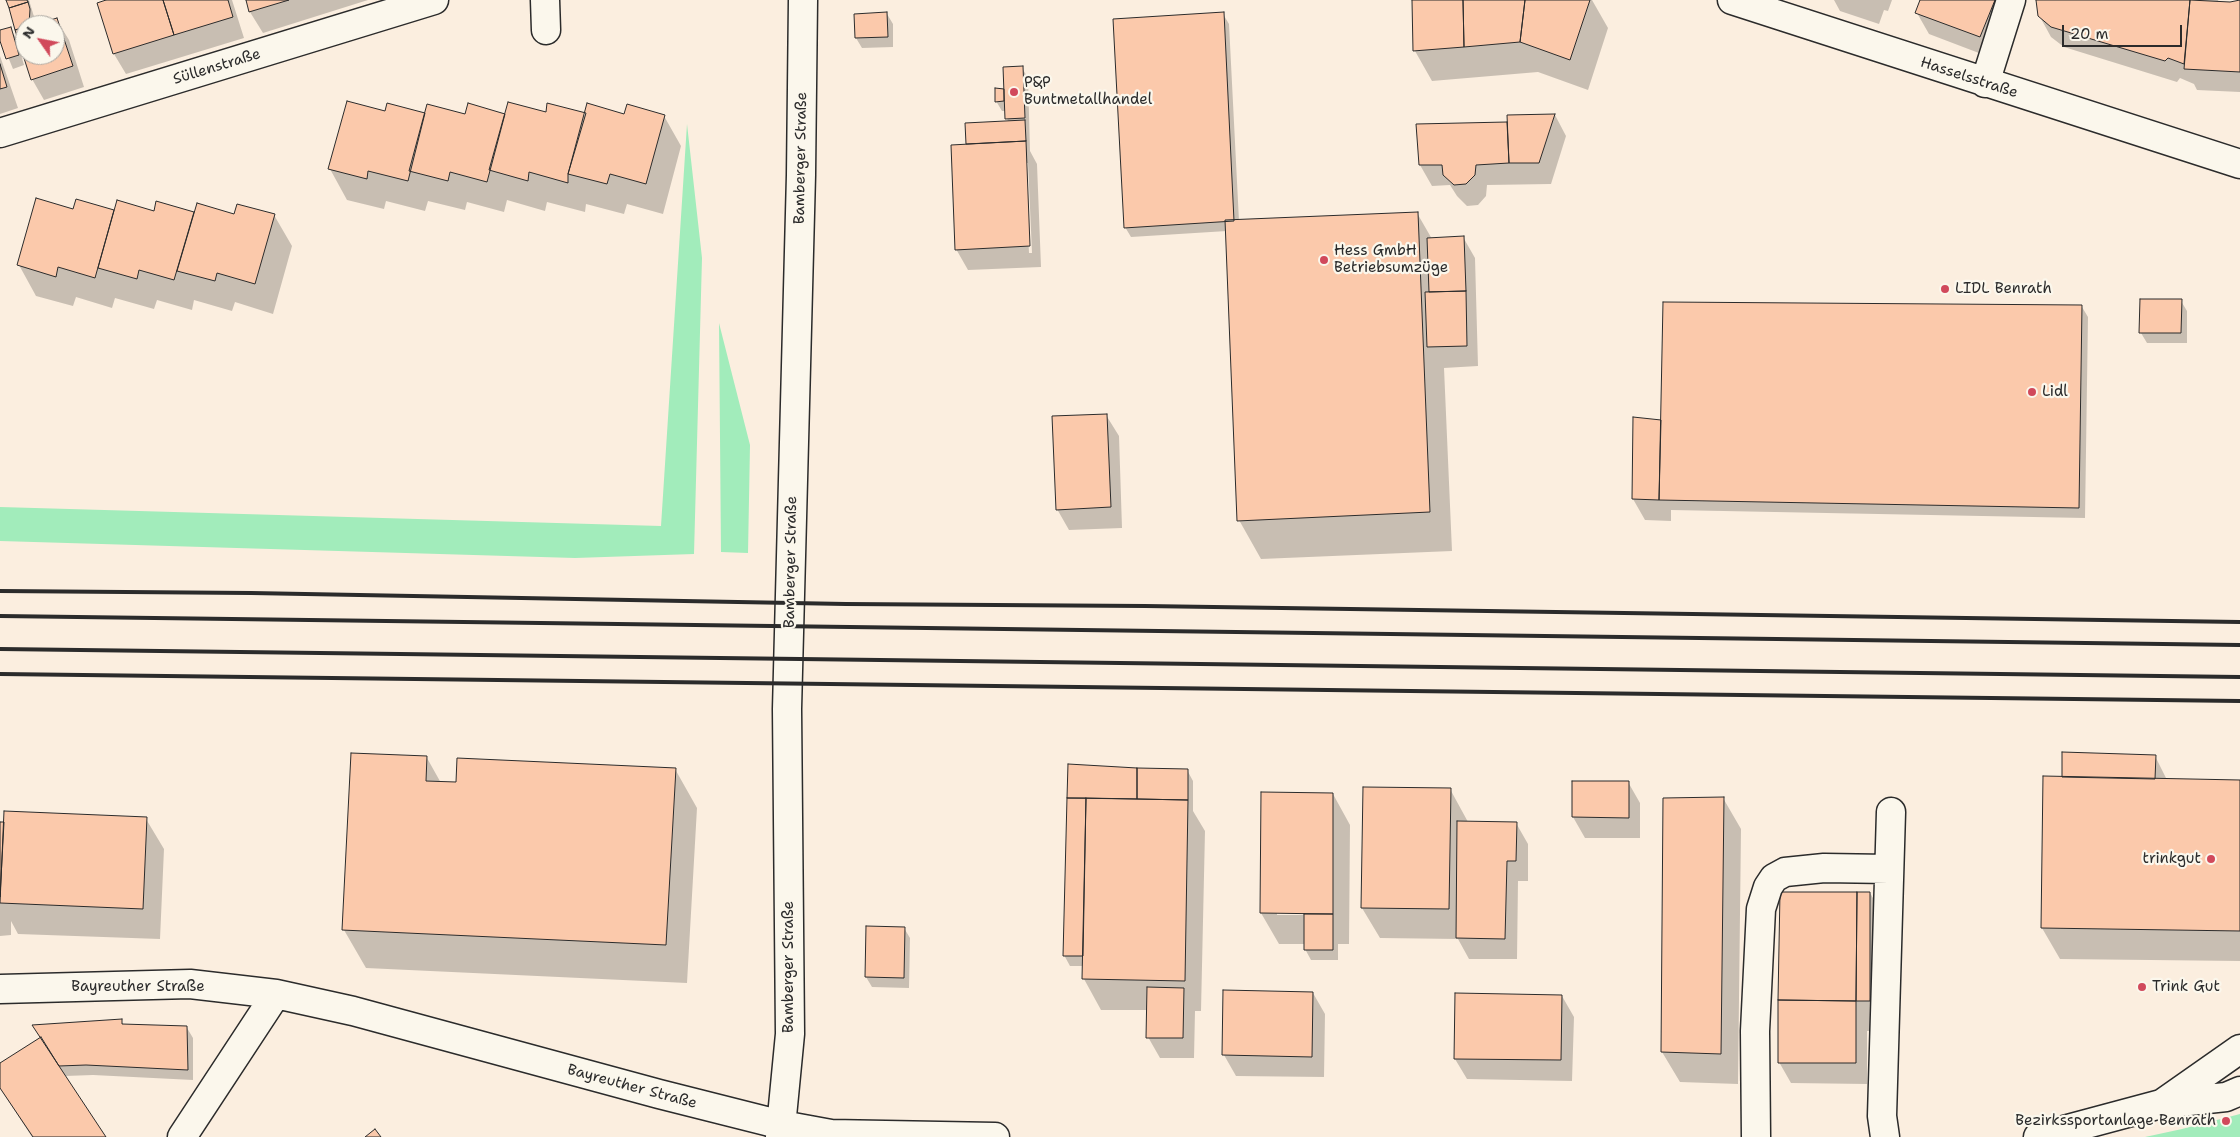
<!DOCTYPE html>
<html>
<head>
<meta charset="utf-8">
<style>
  body { margin:0 }
  #map { position:relative; width:2240px; height:1137px; overflow:hidden; background:#fbeedf; font-family:"Shantell Sans",sans-serif }
  canvas { display:block }
  .north { position:absolute; left:15px; top:15px; width:50px; height:50px; box-sizing:border-box; background:#fbf7ec; border:1px solid #a8a59f; border-radius:50%; rotate:303deg; font-size:14px; font-weight:700; line-height:20px; text-align:center; color:#2b2b2b }
  .north::after { content:''; display:block; margin:auto; width:18px; height:22px; background:#d1495b; clip-path:polygon(50% 0,100% 100%,50% 72%,0 100%) }
  .scale { position:absolute; left:2062px; top:25px; width:120px; height:22px; box-sizing:border-box; border:2px solid #2b2b2b; border-top:0; padding-left:6px; font-size:15px; line-height:18px; white-space:nowrap; color:#2b2b2b; -webkit-text-stroke:4px #fbf7ec; paint-order:stroke }
</style>
</head>
<body>
<div id="map">
<canvas width="2240" height="1137"></canvas>
<div class="north">N</div>
<div class="scale">20 m</div>
</div>
<script>
const ctx = document.querySelector('canvas').getContext('2d');
ctx.lineJoin = 'round';
function fillPath(path, color) {
  ctx.fillStyle = color;
  ctx.fill(path, 'evenodd');
}
function poly(rows) {
  const path = new Path2D();
  for (const r of rows) {
    path.moveTo(r[0], r[1]);
    for (let i = 2; i < r.length; i += 2) path.lineTo(r[i], r[i + 1]);
  }
  return path;
}
function stroke(path, color, width, dash) {
  ctx.strokeStyle = color;
  ctx.lineWidth = width;
  ctx.lineCap = dash ? 'butt' : 'round';
  ctx.setLineDash(dash || []);
  ctx.stroke(path);
}
function drawText(font, color, halo, rows, align = 'center') {
  ctx.font = font + ' "Shantell Sans",sans-serif';
  ctx.lineWidth = 4.5;
  ctx.setLineDash([]);
  ctx.textBaseline = 'middle';
  ctx.strokeStyle = halo;
  ctx.fillStyle = color;
  for (const [text, x, y, turn = 0] of rows) {
    ctx.save();
    ctx.translate(x, y);
    ctx.rotate((+turn || 0) * Math.PI / 180);
    ctx.textAlign = isNaN(turn) ? turn : align;
    if (halo) ctx.strokeText(text, 0, 0);
    ctx.fillText(text, 0, 0);
    ctx.restore();
  }
}
fillPath(poly([
  [687,124,702,258,694,554,575,558,0,541,0,507,661,526],
  [719,323,750,445,748,553,721,552],
  [2240,1114,2240,1137,2145,1137,2182,1129]
]), '#a2ecbb');
fillPath(poly([
  [8,0,29,0,35,20,35,25,25,25,25,55,55,55,55,25,37,25,56,19,69,40,84,87,44,100,32,79],
  [110,0,232,0,244,38,126,74,114,54],
  [247,0,368,0,263,33,250,12],
  [1413,0,1592,0,1608,28,1588,90,1538,72,1432,81,1415,51],
  [1834,0,1892,0,1888,11,1884,10,1879,24,1840,11],
  [1922,0,1998,0,1992,58,1929,34,1917,13],
  [2039,0,2218,0,2219,3,2230,3,2240,0,2240,92,2197,90,2194,84,2180,78,2177,82,2064,47,2051,37,2039,15,2037,7],
  [887,14,893,24,893,47,862,48,856,38,855,15],
  [1223,14,1229,24,1239,221,1417,213,1432,239,1463,237,1475,258,1478,366,1444,368,1452,551,1261,559,1239,520,1227,231,1131,237,1125,227],
  [10,28,16,38,24,65,13,69,0,37,0,31],
  [0,56,18,108,0,114],
  [1022,68,1028,78,1030,151,1037,164,1041,267,968,270,956,249,967,144,1008,122,1006,111,1002,111,996,101],
  [1025,163,1028,163,1032,253,1029,253],
  [386,113,664,116,681,146,663,214,627,204,624,214,586,204,585,212,547,202,545,211,507,200,504,212,467,202,465,210,428,201,425,211,386,201,384,209,347,200,330,169],
  [1555,115,1566,136,1551,184,1487,185,1486,196,1478,205,1467,206,1457,196,1450,185,1432,186,1420,165,1418,125,1508,123],
  [76,201,115,212,155,212,157,202,195,214,274,215,292,246,273,314,235,302,232,311,194,300,192,310,157,300,154,309,115,298,112,308,76,297,73,306,36,296,19,265,74,211],
  [2181,301,2187,311,2187,343,2147,343,2141,333],
  [2082,307,2088,317,2085,518,1671,510,1671,521,1645,520,1633,499,1662,421],
  [1106,415,1119,436,1122,528,1069,530,1057,509],
  [2155,756,2167,780,2240,781,2240,961,2060,959,2042,928,2045,778,2064,778],
  [427,758,441,783,457,783,675,769,697,808,687,983,366,968,344,930],
  [1187,770,1193,781,1193,811,1205,831,1201,1011,1195,1011,1194,1058,1160,1058,1148,1037,1148,1010,1101,1010,1084,979,1084,966,1070,966,1064,955],
  [1628,782,1640,803,1640,838,1585,838,1573,817],
  [1450,789,1468,822,1516,823,1528,844,1528,881,1518,881,1517,959,1469,959,1458,939,1380,938,1362,908],
  [1262,793,1333,794,1350,825,1349,944,1338,944,1338,960,1311,960,1305,949,1305,944,1279,944,1261,913],
  [1277,912,1310,913,1310,915,1277,915],
  [1723,798,1741,829,1738,1084,1680,1082,1662,1052],
  [146,819,164,849,160,939,18,934,11,921,11,935,0,936,0,823],
  [1870,893,1876,903,1873,1031,1867,1031,1867,1084,1791,1083,1779,1062],
  [904,928,910,938,909,988,872,987,866,977],
  [1225,992,1313,993,1325,1014,1324,1077,1236,1076,1224,1055],
  [1562,996,1574,1017,1572,1081,1467,1079,1455,1059],
  [121,1021,124,1025,187,1028,193,1038,193,1080,93,1075,65,1076,105,1137,32,1137,0,1088,0,1065]
]), '#0003');
const building = poly([
  [6,0,27,0,28,2,9,8,6,0],
  [106,0,163,0,174,35,113,54,97,3,106,0],
  [163,0,228,0,233,17,174,35,163,0],
  [246,0,289,0,249,12,246,0],
  [1412,0,1463,0,1464,47,1413,51,1412,0],
  [1463,0,1525,0,1520,42,1464,47,1463,0],
  [1525,0,1590,0,1570,60,1520,42,1525,0],
  [1920,0,1995,0,1980,37,1915,13,1920,0],
  [2036,0,2190,0,2184,64,2168,58,2165,61,2051,27,2038,16,2036,0],
  [2190,0,2230,2,2240,0,2240,72,2184,69,2190,0],
  [28,2,30,9,29,25,15,30,9,8,28,2],
  [887,12,888,37,855,38,854,14,887,12],
  [1224,12,1234,221,1124,228,1113,19,1224,12],
  [57,18,73,66,31,80,15,30,25,28,25,55,55,55,55,25,34,25,57,18],
  [11,27,19,55,6,59,0,41,0,30,11,27],
  [0,64,7,87,0,89,0,64],
  [1023,66,1025,118,1005,119,1003,67,1023,66],
  [995,88,1004,89,1004,101,995,102,995,88],
  [347,101,385,111,387,103,425,113,408,181,368,171,367,179,328,169,347,101],
  [508,102,546,112,547,103,586,113,568,174,568,183,529,172,528,181,489,170,508,102],
  [468,103,505,114,487,182,450,172,448,181,409,171,427,104,465,114,468,103],
  [587,103,624,114,627,104,665,115,646,184,610,174,607,184,568,174,587,103],
  [1555,114,1539,163,1509,163,1507,115,1555,114],
  [1025,120,1026,141,966,144,965,123,1025,120],
  [1507,122,1509,163,1476,165,1475,175,1466,184,1454,185,1443,175,1442,165,1419,165,1416,124,1507,122],
  [1026,141,1030,246,955,250,951,145,1026,141],
  [36,198,73,209,76,199,114,210,95,278,58,267,56,277,17,265,36,198],
  [117,200,154,211,156,201,194,212,174,280,139,270,137,279,98,268,117,200],
  [197,203,234,214,237,204,275,214,255,284,217,273,215,281,177,271,197,203],
  [1418,212,1430,512,1237,521,1225,220,1418,212],
  [1464,236,1466,291,1429,292,1427,238,1464,236],
  [1466,291,1467,346,1427,347,1425,292,1466,291],
  [2140,299,2182,299,2181,333,2139,333,2140,299],
  [1663,302,2082,305,2079,508,1659,500,1663,302],
  [1107,414,1111,507,1056,510,1052,416,1107,414],
  [1633,417,1661,420,1659,500,1632,499,1633,417],
  [2062,752,2156,755,2155,779,2062,777,2062,752],
  [351,753,427,756,426,781,456,782,457,758,676,768,666,945,342,930,351,753],
  [1068,764,1137,768,1137,799,1067,798,1068,764],
  [1137,768,1188,769,1188,800,1137,799,1137,768],
  [2043,776,2240,780,2240,931,2041,928,2043,776],
  [1572,781,1629,781,1629,818,1572,817,1572,781],
  [1363,787,1451,788,1449,909,1361,908,1363,787],
  [1261,792,1333,793,1333,914,1260,913,1261,792],
  [1724,797,1721,1054,1661,1052,1663,798,1724,797],
  [1067,798,1086,798,1083,956,1063,956,1067,798],
  [1086,798,1188,800,1185,981,1082,979,1086,798],
  [4,811,147,817,143,909,0,903,4,811],
  [1457,821,1517,822,1516,861,1507,861,1505,939,1456,938,1457,821],
  [0,822,4,822,0,897,0,822],
  [1780,892,1857,892,1856,1001,1778,1000,1780,892],
  [1857,892,1870,892,1870,1001,1856,1001,1857,892],
  [1304,914,1333,914,1333,950,1304,950,1304,914],
  [866,926,905,927,904,978,865,977,866,926],
  [1147,987,1184,988,1183,1038,1146,1038,1147,987],
  [1223,990,1313,992,1312,1057,1222,1055,1223,990],
  [1455,993,1562,995,1561,1060,1454,1059,1455,993],
  [1778,1000,1856,1001,1856,1063,1778,1063,1778,1000],
  [122,1019,122,1024,187,1026,188,1070,86,1065,59,1066,32,1025,122,1019],
  [41,1037,59,1066,106,1137,33,1137,0,1088,0,1063,41,1037],
  [375,1129,381,1137,365,1137,375,1129]
]);
fillPath(building, '#fbc9ab');
stroke(building, '#2b2b2b', 1);
const minor = poly([
  [545,0,546,30],
  [1732,0,2240,164],
  [1985,83,2011,0],
  [0,133,434,0],
  [0,989,190,984,276,994,353,1011,659,1094,782,1125,831,1134,995,1137],
  [2163,1103,2240,1049],
  [182,1137,276,994],
  [780,1137,790,1034,787,709,801,175,803,0],
  [1756,1137,1755,1031,1761,909,1768,887,1774,878,1785,872,1824,868,1889,869],
  [1885,1137,1882,1116,1891,812],
  [2038,1137,2161,1104,2226,1097,2240,1091]
]);
stroke(minor, '#2b2b2b', 31);
stroke(minor, '#fbf7ec', 28);
stroke(poly([
  [0,591,251,593,846,604,1145,606,2240,622],
  [0,616,2240,645],
  [0,649,2240,677],
  [0,674,2240,701]
]), '#2b2b2b', 4);
for (const [x, y, r, color] of [
  [1014,92,5,"#d1495b"],
  [1324,260,5,"#d1495b"],
  [1945,289,5,"#d1495b"],
  [2032,392,5,"#d1495b"],
  [2211,859,5,"#d1495b"],
  [2142,987,5,"#d1495b"],
  [2226,1121,5,"#d1495b"]
]) {
  const dot = new Path2D();
  dot.arc(x, y, r, 0, 2 * Math.PI);
  ctx.fillStyle = color;
  ctx.fill(dot);
  stroke(dot, '#fbf7ec', 2);
}
drawText('15px', '#2b2b2b', '#fbf7ec', [
  ["Süllenstraße",217,67,-17],
  ["Hasselsstraße",1969,78,18],
  ["Bamberger Straße",801,158,-89],
  ["Bamberger Straße",791,562,-89],
  ["Bamberger Straße",789,967,-90],
  ["Bayreuther Straße",138,987],
  ["Bayreuther Straße",632,1087,15]
]);
drawText('15px', '#2b2b2b', '#fbf7ec', [
  ["P&P",1024,83],
  ["Buntmetallhandel",1024,100],
  ["Hess GmbH",1334,251],
  ["Betriebsumzüge",1334,268],
  ["LIDL Benrath",1955,289],
  ["Lidl",2042,392],
  ["trinkgut",2201,859,"right"],
  ["Trink Gut",2152,987],
  ["Bezirkssportanlage Benrath",2216,1121,"right"]
], 'left');
</script>
</body>
</html>
